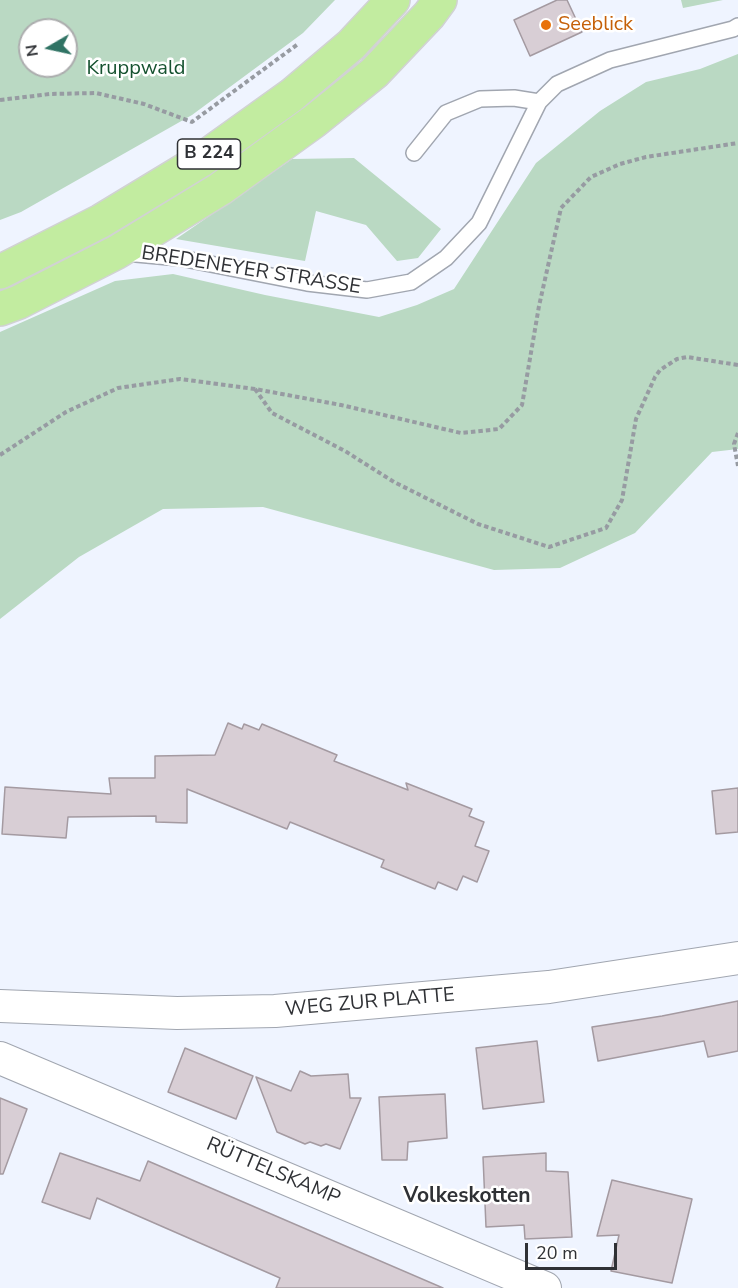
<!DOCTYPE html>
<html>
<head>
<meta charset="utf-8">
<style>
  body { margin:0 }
  #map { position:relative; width:738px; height:1288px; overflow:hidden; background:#eff4ff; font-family:"Nunito Sans",sans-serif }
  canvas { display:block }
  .north { position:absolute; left:18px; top:18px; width:60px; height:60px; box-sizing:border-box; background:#fff; border:2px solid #acadae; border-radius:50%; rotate:261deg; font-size:16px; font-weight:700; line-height:24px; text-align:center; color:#2f3135 }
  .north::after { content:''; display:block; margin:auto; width:21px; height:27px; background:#307364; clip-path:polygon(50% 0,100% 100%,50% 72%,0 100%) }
  .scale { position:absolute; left:525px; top:1243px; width:92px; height:27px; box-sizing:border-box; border:3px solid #2f3135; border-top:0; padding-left:8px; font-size:18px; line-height:21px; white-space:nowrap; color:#2f3135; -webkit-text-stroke:4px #fff; paint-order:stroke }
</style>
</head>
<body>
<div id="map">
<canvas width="738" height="1288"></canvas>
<div class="north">N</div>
<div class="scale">20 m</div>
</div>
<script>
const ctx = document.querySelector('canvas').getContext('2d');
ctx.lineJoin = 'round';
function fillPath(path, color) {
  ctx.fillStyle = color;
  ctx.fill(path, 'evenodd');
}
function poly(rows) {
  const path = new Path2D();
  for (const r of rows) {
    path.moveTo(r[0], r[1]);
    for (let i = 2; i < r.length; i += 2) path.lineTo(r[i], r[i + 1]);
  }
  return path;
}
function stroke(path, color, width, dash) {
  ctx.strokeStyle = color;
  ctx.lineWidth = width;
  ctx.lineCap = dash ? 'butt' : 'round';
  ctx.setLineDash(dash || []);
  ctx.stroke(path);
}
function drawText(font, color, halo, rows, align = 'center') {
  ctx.font = font + ' "Nunito Sans",sans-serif';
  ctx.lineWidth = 5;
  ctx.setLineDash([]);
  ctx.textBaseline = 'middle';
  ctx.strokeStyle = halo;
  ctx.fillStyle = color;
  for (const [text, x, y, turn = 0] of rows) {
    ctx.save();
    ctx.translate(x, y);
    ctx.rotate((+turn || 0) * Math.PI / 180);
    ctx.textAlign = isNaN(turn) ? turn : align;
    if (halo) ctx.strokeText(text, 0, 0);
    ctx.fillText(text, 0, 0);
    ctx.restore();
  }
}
fillPath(poly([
  [0,0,335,0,303,33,192,115,21,212,0,220],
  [30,30,66,30,66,66,30,66],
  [681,0,723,0,683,8],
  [738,54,738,449,712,452,635,533,560,568,494,570,263,507,163,509,79,557,0,619,0,332,115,281,173,274,265,295,379,317,417,305,454,289,536,163,600,111,646,82,700,69],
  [354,158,441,229,418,258,397,261,366,225,316,211,305,261,176,239,292,159]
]), '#bad9c3');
const building = poly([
  [557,0,567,0,582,32,530,56,514,20,557,0],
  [228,723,242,729,244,724,259,730,262,724,337,755,334,761,408,790,406,783,472,809,469,816,484,822,475,846,489,851,477,882,463,876,457,890,438,882,435,889,381,867,384,860,290,822,287,829,187,789,187,823,156,822,156,816,68,817,66,838,2,834,5,787,111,794,109,778,155,778,155,756,215,755,228,723],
  [738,788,738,832,716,834,712,791,738,788],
  [738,1001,738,1051,708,1057,704,1041,598,1061,592,1027,662,1016,738,1001],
  [537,1041,544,1102,483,1109,476,1048,537,1041],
  [185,1048,253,1076,236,1119,168,1092,185,1048],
  [300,1071,311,1076,348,1074,350,1098,361,1098,340,1149,326,1144,321,1146,310,1142,305,1144,277,1132,256,1077,291,1091,300,1071],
  [445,1094,447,1138,408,1142,407,1160,382,1160,379,1097,445,1094],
  [0,1098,27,1109,3,1174,0,1174,0,1098],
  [60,1153,140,1181,148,1161,443,1288,276,1288,280,1278,97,1198,90,1219,42,1202,60,1153],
  [546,1153,546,1171,568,1172,572,1237,525,1239,524,1225,486,1227,483,1157,546,1153],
  [612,1180,692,1199,672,1283,611,1271,619,1235,597,1236,612,1180]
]);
fillPath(building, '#d8ced5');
stroke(building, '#a49aa1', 1.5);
const lane = poly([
  [414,153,446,113,480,99,514,98,539,102],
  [125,253,180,258,307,283,367,290,411,282,446,258,479,223,539,102,557,84,610,60,733,29,738,26]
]);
const street = poly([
  [0,1006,177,1013,275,1011,549,987,738,958],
  [0,1058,545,1288]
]);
const primary = poly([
  [0,272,101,221,200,161,292,95,351,45,393,0],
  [0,309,19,302,117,252,220,189,313,122,374,73,429,15,440,0]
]);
stroke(lane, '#a1a6b0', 18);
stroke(street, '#a1a6b0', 34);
stroke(primary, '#d1d2d3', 36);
stroke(poly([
  [0,100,50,94,96,93,144,104,192,122,298,44],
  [255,389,272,413,345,451,394,482,478,524,549,547,606,528,622,500,636,419,655,377,660,370,677,359,687,357,738,365],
  [738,433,734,444,738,466],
  [0,455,66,412,118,388,180,379,255,389,341,405,461,433,499,429,522,405,539,306,561,208,591,177,620,164,646,157,738,143]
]), '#979ba2', 4, [4.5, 3]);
stroke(lane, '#fff', 15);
stroke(street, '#fff', 32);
stroke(primary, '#c2eca0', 33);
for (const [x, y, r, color] of [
  [546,25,6,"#e8710a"]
]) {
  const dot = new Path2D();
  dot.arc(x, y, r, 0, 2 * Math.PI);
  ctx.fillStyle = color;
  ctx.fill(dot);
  stroke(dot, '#fff', 2);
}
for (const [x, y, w] of [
  [209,154,63]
]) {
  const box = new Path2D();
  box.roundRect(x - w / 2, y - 15, w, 30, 4.5);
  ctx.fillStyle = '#fff';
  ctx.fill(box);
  stroke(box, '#2f3135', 1.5);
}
drawText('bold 18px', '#2f3135', null, [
  ["B 224",209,154]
]);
drawText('20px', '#c56008', '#fff', [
  ["Seeblick",558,25]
], 'left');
drawText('20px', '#165230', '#fff', [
  ["Kruppwald",136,69]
]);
drawText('20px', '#2f3135', '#fff', [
  ["BREDENEYER STRASSE",251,271,9],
  ["WEG ZUR PLATTE",370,1003,-5],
  ["RÜTTELSKAMP",273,1172,23]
]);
drawText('bold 21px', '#2f3135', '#fff', [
  ["Volkeskotten",467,1197]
]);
</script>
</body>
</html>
